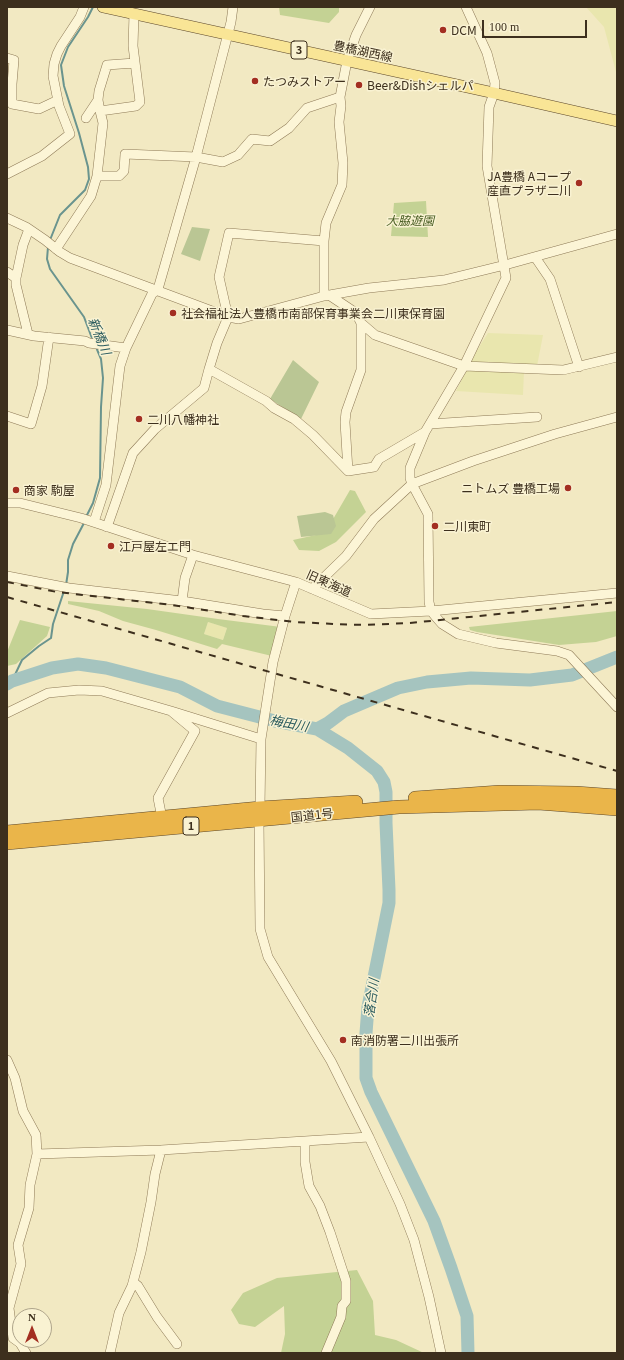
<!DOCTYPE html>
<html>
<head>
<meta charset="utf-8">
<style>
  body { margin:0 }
  #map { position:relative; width:624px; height:1360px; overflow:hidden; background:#f2e9c2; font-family:Georgia,serif }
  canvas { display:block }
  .frame { position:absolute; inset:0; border:8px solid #3d2f1d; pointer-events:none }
  .north { position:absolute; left:12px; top:1308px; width:40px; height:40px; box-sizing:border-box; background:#f9f2d2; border:1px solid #aea48a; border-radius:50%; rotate:0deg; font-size:11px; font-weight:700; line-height:16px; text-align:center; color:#3d2f1d }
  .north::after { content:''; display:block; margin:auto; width:14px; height:18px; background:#a32e21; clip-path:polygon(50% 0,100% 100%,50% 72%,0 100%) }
  .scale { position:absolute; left:482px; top:20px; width:105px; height:18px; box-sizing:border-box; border:2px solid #3d2f1d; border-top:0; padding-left:5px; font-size:12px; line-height:14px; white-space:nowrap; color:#3d2f1d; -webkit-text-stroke:3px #f9f2d2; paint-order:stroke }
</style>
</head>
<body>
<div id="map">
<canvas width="624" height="1360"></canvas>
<div class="frame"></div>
<div class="north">N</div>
<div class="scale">100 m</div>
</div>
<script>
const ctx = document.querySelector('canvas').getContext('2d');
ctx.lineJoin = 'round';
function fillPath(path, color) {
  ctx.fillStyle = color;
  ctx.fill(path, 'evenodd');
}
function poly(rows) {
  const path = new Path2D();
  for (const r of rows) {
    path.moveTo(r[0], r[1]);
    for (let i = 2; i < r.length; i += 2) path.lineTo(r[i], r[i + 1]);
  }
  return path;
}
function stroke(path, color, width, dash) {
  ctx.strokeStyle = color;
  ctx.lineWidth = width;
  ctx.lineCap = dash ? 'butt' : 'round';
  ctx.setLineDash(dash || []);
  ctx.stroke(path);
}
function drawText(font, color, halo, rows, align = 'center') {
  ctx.font = font + ' Georgia,"Noto Sans JP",serif';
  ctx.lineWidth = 3;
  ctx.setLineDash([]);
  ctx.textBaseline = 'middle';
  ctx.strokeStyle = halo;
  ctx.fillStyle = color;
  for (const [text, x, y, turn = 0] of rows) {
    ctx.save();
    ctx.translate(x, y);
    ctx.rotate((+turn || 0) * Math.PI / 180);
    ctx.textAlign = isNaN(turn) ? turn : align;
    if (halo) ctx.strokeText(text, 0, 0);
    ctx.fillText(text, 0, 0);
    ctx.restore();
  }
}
fillPath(poly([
  [586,7,617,7,617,73,616,72,604,27],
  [488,333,543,335,537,366,474,364,470,361],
  [468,368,524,371,523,395,456,391],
  [208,622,227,628,223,640,204,634]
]), '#e9e6ae');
fillPath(poly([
  [279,7,339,7,339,12,329,23,280,15],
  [426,201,428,237,391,236,394,203],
  [350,490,355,491,366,512,336,542,319,551,299,550,293,540,325,533],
  [68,601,147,609,218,619,281,627,272,656,222,644,217,649,156,630,123,621,99,611,68,604],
  [208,622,227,628,223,640,204,634],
  [617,611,617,636,596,642,559,645,477,632,470,630,469,627],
  [20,620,50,627,47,636,16,664,7,666,7,652],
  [357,1270,373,1301,375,1335,396,1340,424,1353,281,1353,285,1334,284,1306,255,1327,239,1324,231,1310,243,1293,277,1278]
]), '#c4d294');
fillPath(poly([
  [192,227,210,229,200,261,181,254],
  [293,360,319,382,301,419,270,399],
  [325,512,333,515,336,526,331,534,301,537,297,516]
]), '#bac694');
stroke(poly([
  [50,240,60,215,85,190,89,179,88,167,79,133,64,86,61,65,68,47,88,17,93,7],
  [48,247,47,259,50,269,84,317,93,341],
  [86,517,93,503,100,478,101,407,103,378,101,359,96,347],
  [66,585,68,572,68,560,73,544,84,523],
  [12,681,22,660,39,646,51,638,53,624,64,591]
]), '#6a948e', 2);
stroke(poly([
  [7,684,12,681,52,668,78,664,106,668,180,687,217,706,275,721,317,729,328,723,344,711,398,688,427,682,471,678,530,680,572,675,617,657],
  [317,729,348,748,377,771,384,782,386,792,386,823,389,890,389,903,368,1007,366,1033,366,1078,371,1092,434,1221,451,1268,467,1316,468,1353]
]), '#a5c4bf', 13);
const minor = poly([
  [466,7,487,53,495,83,494,93,489,107,487,166,506,278,464,366,425,432,410,468,410,478,412,484,428,514,429,602,431,611,435,616,442,624,458,634,496,643,557,651,569,655,617,707],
  [7,58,14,60,12,84,12,104,39,109,58,100],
  [100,111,98,100,99,91,107,65,135,63],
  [86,118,98,100],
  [7,174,42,156,70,134,59,106,53,76,54,64,57,54,61,46,80,17,84,7],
  [97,176,119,176,124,171,125,154,196,157,223,162,238,155,252,139,270,141,289,128,307,108,340,97],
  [7,218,26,227,45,240,60,252,70,258,228,317,239,319,324,296,369,288,444,280,505,265,617,234],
  [56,249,91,196,97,176,103,123,100,111,136,106,140,102,133,46,134,14],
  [535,257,550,279,579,367],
  [7,272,16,278],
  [329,295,356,313,361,323,375,335,464,366,563,370,617,357],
  [324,296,324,241,326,223,342,185,343,163,339,122,341,106,340,97,347,61,356,35,370,7],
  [7,330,34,336,85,341,89,343,126,348],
  [28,334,16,285,16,278,23,245,29,229],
  [209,369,217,343,228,317,219,277,229,233,324,241],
  [7,416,31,424,42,386,49,337],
  [430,424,537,417],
  [348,471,345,422,346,412,361,370,361,323],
  [7,503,20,503,81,518,193,555,296,582,371,614,431,611,617,593],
  [94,522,106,485,120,366,126,348,152,294,158,289,196,157,231,22,233,7],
  [107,527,133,453,155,429,204,388,209,369,266,401,274,408,294,419,313,435,348,471,374,467,379,459,425,432],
  [7,576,69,588,182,601,263,614,285,616],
  [312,589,346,556,374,519,412,484,473,461,555,434,617,417],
  [182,601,185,578,193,555],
  [7,713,48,693,79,690,102,691,171,711],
  [261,739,273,662,285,616,296,582],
  [162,818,158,798,195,731,171,711,261,739,260,808],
  [259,820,260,929,268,957,331,1061,369,1137,400,1204,414,1240,429,1297,441,1353],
  [7,1060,15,1078,23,1111,36,1135,37,1154,161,1150,369,1137],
  [305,1141,305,1162,309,1186,320,1206,330,1232,346,1281,346,1301,342,1306,341,1317,326,1353],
  [133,1282,138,1286,157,1317,177,1344],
  [26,1353,20,1343,13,1338,9,1308,21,1264,18,1245,29,1208,30,1185,37,1154],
  [110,1353,119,1313,132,1286,141,1252,151,1202,155,1174,161,1150]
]);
const major = poly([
  [103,7,494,93,617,121]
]);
const highway = poly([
  [415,798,500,792,576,793,617,796],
  [7,832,260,808,356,802],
  [7,843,399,807,538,803,617,809]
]);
stroke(minor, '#8e7a57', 10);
stroke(major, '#5c472b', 12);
stroke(highway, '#5c472b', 14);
stroke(minor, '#fcf5d6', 9);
stroke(major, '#f9e596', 11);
stroke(highway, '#eab54a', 13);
stroke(poly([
  [7,582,57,592,172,605,243,616,295,622,335,624,365,625,410,623,617,602],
  [7,597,617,771]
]), '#3d2f1d', 2, [7, 7]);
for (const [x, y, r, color] of [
  [443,30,4,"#a32e21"],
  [255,81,4,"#a32e21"],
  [359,85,4,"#a32e21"],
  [579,183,4,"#a32e21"],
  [173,313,4,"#a32e21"],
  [139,419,4,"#a32e21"],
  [568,488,4,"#a32e21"],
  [16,490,4,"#a32e21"],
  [435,526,4,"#a32e21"],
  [111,546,4,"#a32e21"],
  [343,1040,4,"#a32e21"]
]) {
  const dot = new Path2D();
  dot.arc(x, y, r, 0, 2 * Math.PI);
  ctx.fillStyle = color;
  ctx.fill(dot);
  stroke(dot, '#f9f2d2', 1.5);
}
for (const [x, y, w] of [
  [299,50,16],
  [191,826,16]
]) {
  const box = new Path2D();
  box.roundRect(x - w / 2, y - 9, w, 18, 3);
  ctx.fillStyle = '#f9f2d2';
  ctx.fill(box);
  stroke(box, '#3d2f1d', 1);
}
drawText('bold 11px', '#3d2f1d', null, [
  ["3",299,50],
  ["1",191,826]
]);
drawText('12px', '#3d2f1d', '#f9f2d2', [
  ["DCM",451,30],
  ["たつみストアー",263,81],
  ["Beer&Dishシェルパ",367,85],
  ["JA豊橋 Aコープ",571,176,"right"],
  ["産直プラザ二川",571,190,"right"],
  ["社会福祉法人豊橋市南部保育事業会二川東保育園",181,313],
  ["二川八幡神社",147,419],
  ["ニトムズ 豊橋工場",560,488,"right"],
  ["商家 駒屋",24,490],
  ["二川東町",443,526],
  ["江戸屋左エ門",119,546],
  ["南消防署二川出張所",351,1040]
], 'left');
drawText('12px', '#3d2f1d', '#f9f2d2', [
  ["豊橋湖西線",363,51,12],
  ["旧東海道",329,583,24],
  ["国道1号",312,815,-6]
]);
drawText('italic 12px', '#465b21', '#f9f2d2', [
  ["大脇遊園",410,220]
]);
drawText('italic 13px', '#2a5b5e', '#f9f2d2', [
  ["新橋川",100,336,68],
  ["梅田川",289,723,11],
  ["落合川",371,998,-82]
]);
</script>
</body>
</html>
